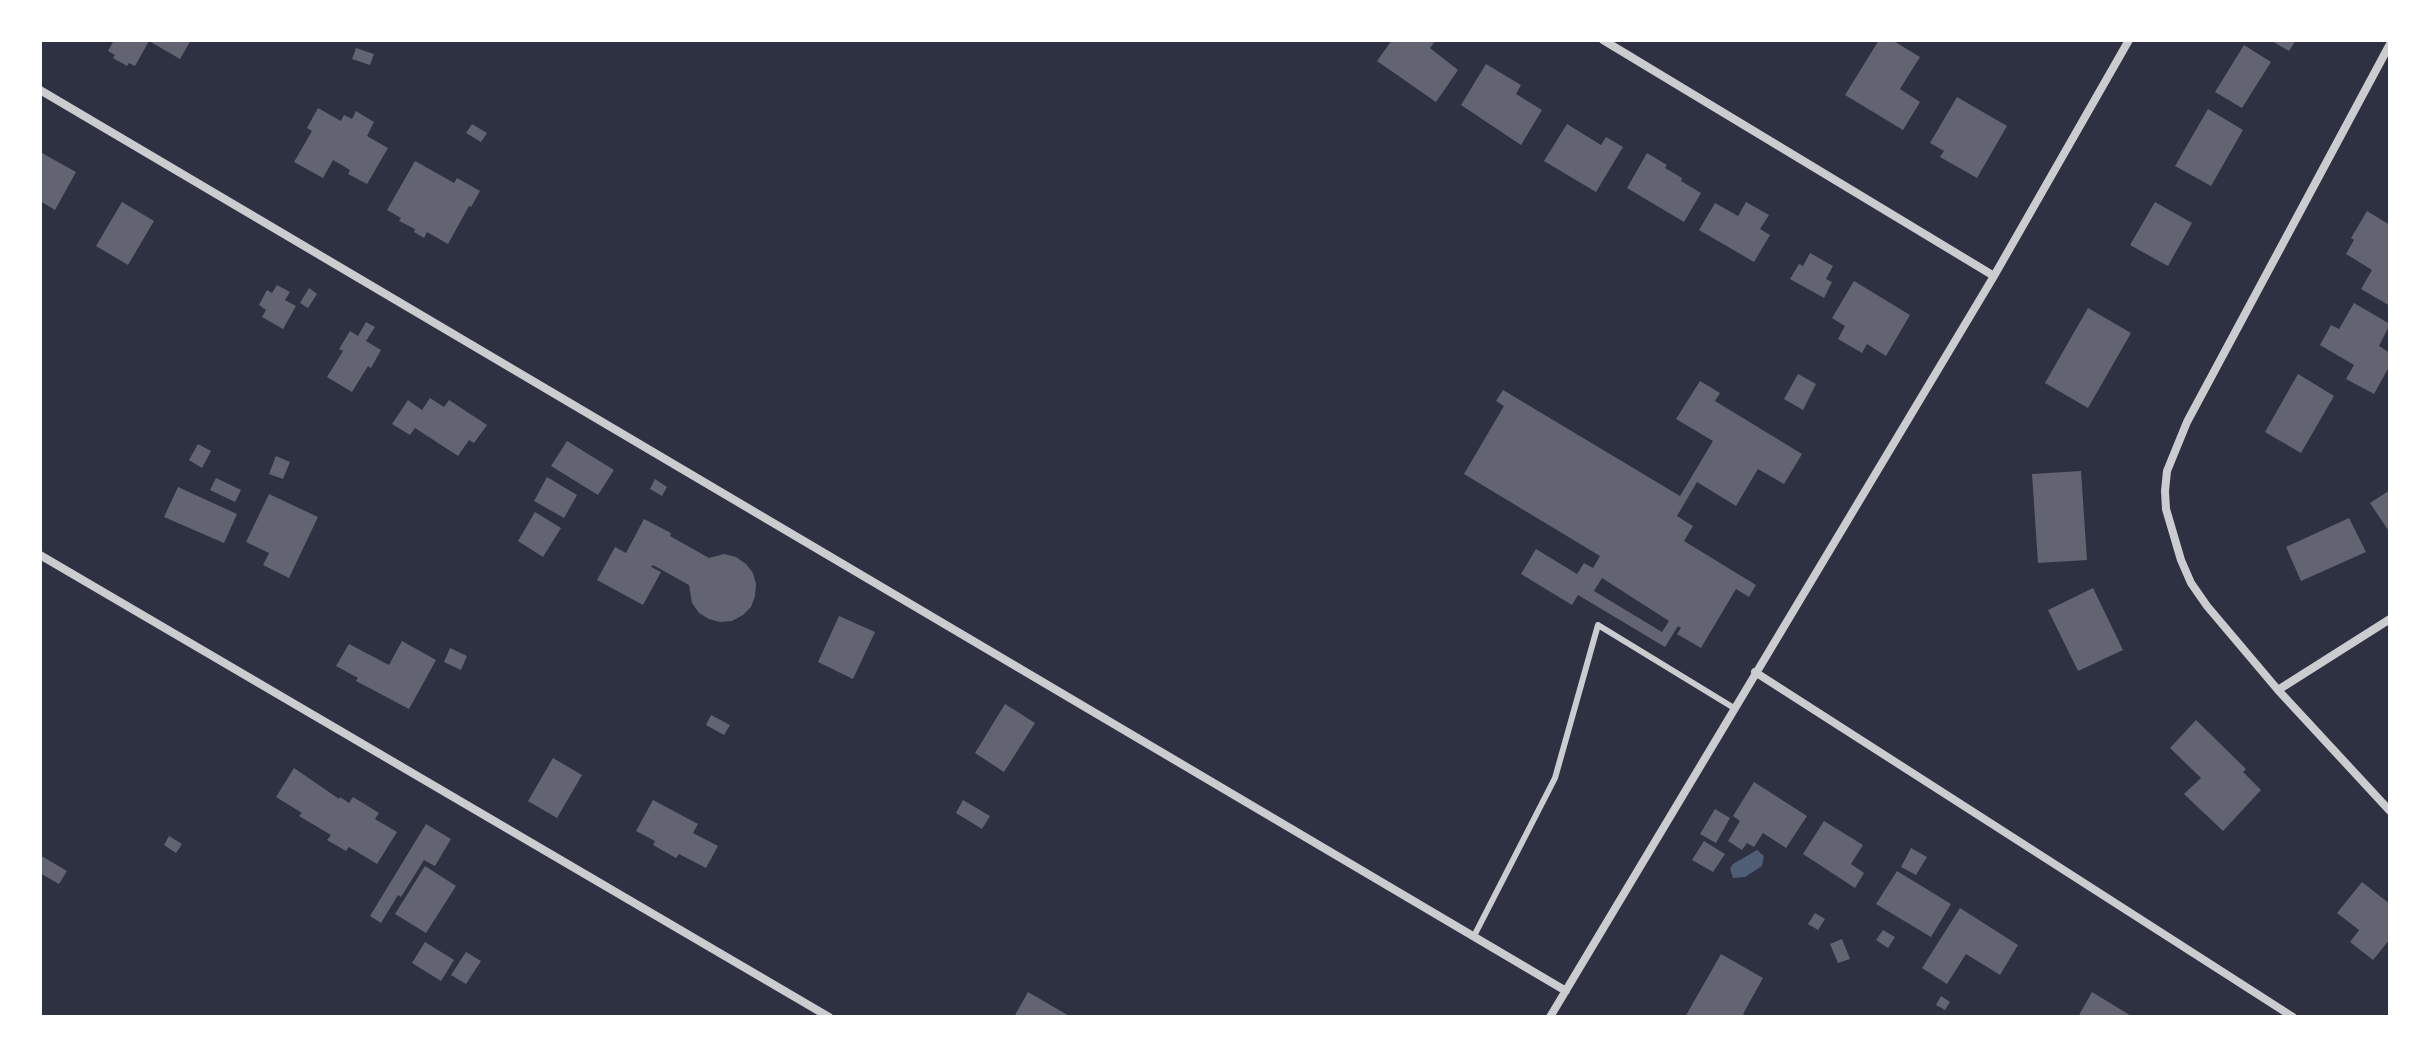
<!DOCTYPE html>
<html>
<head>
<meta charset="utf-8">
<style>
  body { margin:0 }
  #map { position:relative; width:2430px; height:1057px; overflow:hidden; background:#2d3142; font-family:Lora,serif }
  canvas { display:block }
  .frame { position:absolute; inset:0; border:42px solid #fff; pointer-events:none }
</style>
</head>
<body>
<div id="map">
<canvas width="2430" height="1057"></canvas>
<div class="frame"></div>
</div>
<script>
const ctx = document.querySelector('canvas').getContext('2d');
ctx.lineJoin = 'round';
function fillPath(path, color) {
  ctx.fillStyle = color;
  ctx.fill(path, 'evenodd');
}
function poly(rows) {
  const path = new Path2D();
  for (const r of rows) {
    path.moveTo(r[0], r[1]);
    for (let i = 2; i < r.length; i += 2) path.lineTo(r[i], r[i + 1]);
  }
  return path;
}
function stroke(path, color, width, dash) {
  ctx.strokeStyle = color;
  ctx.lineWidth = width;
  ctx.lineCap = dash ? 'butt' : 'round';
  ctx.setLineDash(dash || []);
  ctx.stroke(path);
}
fillPath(poly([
  [1757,850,1764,856,1762,866,1745,877,1733,878,1730,868,1733,864]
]), '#4f5d75');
fillPath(poly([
  [114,40,191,40,180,59,149,41,135,66,129,63,127,66,113,58,115,55,108,51],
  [1392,40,1436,40,1430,48,1458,70,1436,102,1377,61],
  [1879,40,1892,40,1920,57,1900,89,1920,102,1903,130,1845,95],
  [2270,40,2296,40,2289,51],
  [2244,45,2271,62,2242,108,2215,92],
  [356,48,374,54,370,65,352,59],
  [1486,64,1521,85,1516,94,1542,110,1521,145,1461,105],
  [1957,97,2007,126,1977,178,1940,157,1944,151,1930,143],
  [318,108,341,121,344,115,352,119,356,111,374,122,367,136,388,148,367,184,348,174,350,170,333,160,323,178,294,162,312,131,307,128],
  [2208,109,2243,130,2211,186,2175,166],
  [472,124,487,133,481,142,466,133],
  [1567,124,1601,145,1606,137,1623,147,1596,192,1544,161],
  [40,152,76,172,55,210,40,201],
  [1647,153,1667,165,1665,168,1682,178,1681,181,1701,193,1684,222,1627,188],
  [415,161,454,183,457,178,480,191,471,207,469,206,448,244,427,232,424,238,414,232,415,229,399,221,401,218,387,210],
  [122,202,154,221,128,265,96,246],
  [1746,202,1769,215,1760,229,1770,235,1754,262,1699,230,1715,203,1738,216],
  [2155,202,2192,223,2168,266,2130,245],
  [2367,211,2390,225,2390,306,2361,289,2372,270,2346,254,2354,240,2351,238],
  [1810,253,1833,266,1826,279,1832,282,1824,298,1790,279,1799,264,1803,266],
  [1854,281,1910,315,1886,356,1867,344,1862,353,1838,339,1845,326,1832,318],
  [277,285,290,292,285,300,296,306,283,329,262,317,266,310,259,305,267,290,272,293],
  [309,288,317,294,308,308,300,303],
  [2354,303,2390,324,2379,346,2390,353,2390,365,2374,394,2346,379,2354,365,2320,345,2331,325,2339,329],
  [2088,308,2131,333,2088,408,2045,383],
  [366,322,375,327,366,341,381,350,371,368,368,366,352,392,327,377,343,351,339,349,350,331,358,336],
  [1798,374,1816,384,1803,410,1784,399],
  [2298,374,2334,396,2301,453,2265,432],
  [1700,381,1720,393,1715,401,1802,454,1784,484,1758,469,1736,506,1697,482,1677,516,1693,526,1684,541,1756,585,1749,597,1736,589,1701,648,1677,634,1681,628,1678,626,1665,647,1578,595,1572,605,1521,574,1536,549,1577,574,1584,563,1593,568,1600,556,1464,474,1504,406,1496,401,1503,390,1680,496,1713,441,1676,419],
  [1602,578,1669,621,1662,632,1594,591],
  [430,398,444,407,449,400,487,425,474,443,469,440,458,456,415,428,410,435,392,424,408,400,422,410],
  [567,441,614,470,598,495,551,466],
  [198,444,211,451,202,468,189,460],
  [276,456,290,462,283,479,269,474],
  [2081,471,2087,560,2038,563,2032,474],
  [547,477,577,495,564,518,534,501],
  [216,478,241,490,235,502,210,490],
  [655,479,667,487,662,496,650,489],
  [178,487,237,514,224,543,164,517],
  [2390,490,2390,533,2370,503],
  [269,494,318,517,289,578,263,565,269,553,246,542],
  [535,512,561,528,543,557,518,541],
  [2349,518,2366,552,2301,581,2286,547],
  [644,519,671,533,670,536,709,558,724,554,736,557,746,564,753,573,756,584,755,596,751,607,743,615,732,621,720,622,709,619,699,613,692,603,689,585,653,565,651,567,661,572,643,605,597,580,615,547,626,553],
  [2093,588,2123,650,2078,671,2048,610],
  [839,616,875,632,853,679,818,662],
  [402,641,436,660,409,709,356,681,358,678,336,666,349,644,389,665],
  [450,648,467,656,461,670,444,662],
  [1005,704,1035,723,1004,772,975,753],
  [711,715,730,725,724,735,706,725],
  [2196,720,2246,769,2243,772,2261,790,2223,831,2184,794,2201,778,2170,748],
  [553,758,582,775,557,818,528,801],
  [294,768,339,799,340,797,349,803,353,797,379,813,375,819,397,832,377,864,349,847,346,851,327,840,331,835,299,816,302,813,276,797],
  [1754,782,1807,816,1786,848,1763,833,1754,847,1747,843,1742,850,1728,841,1740,821,1733,816],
  [653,800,698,824,693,833,718,846,706,868,679,854,676,858,653,845,655,841,636,831],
  [963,800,990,816,982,829,956,813],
  [1715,809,1730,818,1716,843,1700,834],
  [1824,821,1863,845,1851,864,1864,873,1855,888,1803,854],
  [426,824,451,839,435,866,424,860,401,897,398,895,381,923,370,916],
  [169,836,182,844,176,853,164,845],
  [1704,841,1725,854,1713,872,1692,860],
  [1911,848,1927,857,1916,875,1901,867],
  [40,855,67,871,59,884,40,873],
  [425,866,456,886,426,933,395,914],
  [1897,871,1951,904,1931,937,1876,904],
  [2362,882,2390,904,2390,939,2373,960,2350,942,2359,930,2337,913],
  [1960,908,2018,945,2000,975,1966,954,1947,984,1922,968],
  [1815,913,1825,919,1818,930,1808,924],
  [1883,930,1895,937,1888,948,1876,940],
  [1842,939,1850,959,1838,963,1830,944],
  [425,942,454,960,441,981,412,963],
  [466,952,481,961,466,984,451,975],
  [1721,954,1763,978,1743,1014,1749,1017,1685,1017],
  [1028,992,1071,1017,1014,1017],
  [2092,992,2133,1017,2078,1017],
  [1941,996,1950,1002,1945,1010,1936,1005]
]), '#626471');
stroke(poly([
  [1474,936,1555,778,1598,625,1734,708]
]), '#caccd0', 6);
stroke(poly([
  [1603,40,1994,276],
  [2390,44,2187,422,2167,471,2165,491,2166,509,2181,560,2191,583,2207,606,2278,690,2390,811],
  [40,90,1566,991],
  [40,555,829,1017],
  [1755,672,2293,1017],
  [2278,690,2390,619],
  [1550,1017,1994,276,2129,40]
]), '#caccd0', 8);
</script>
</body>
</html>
